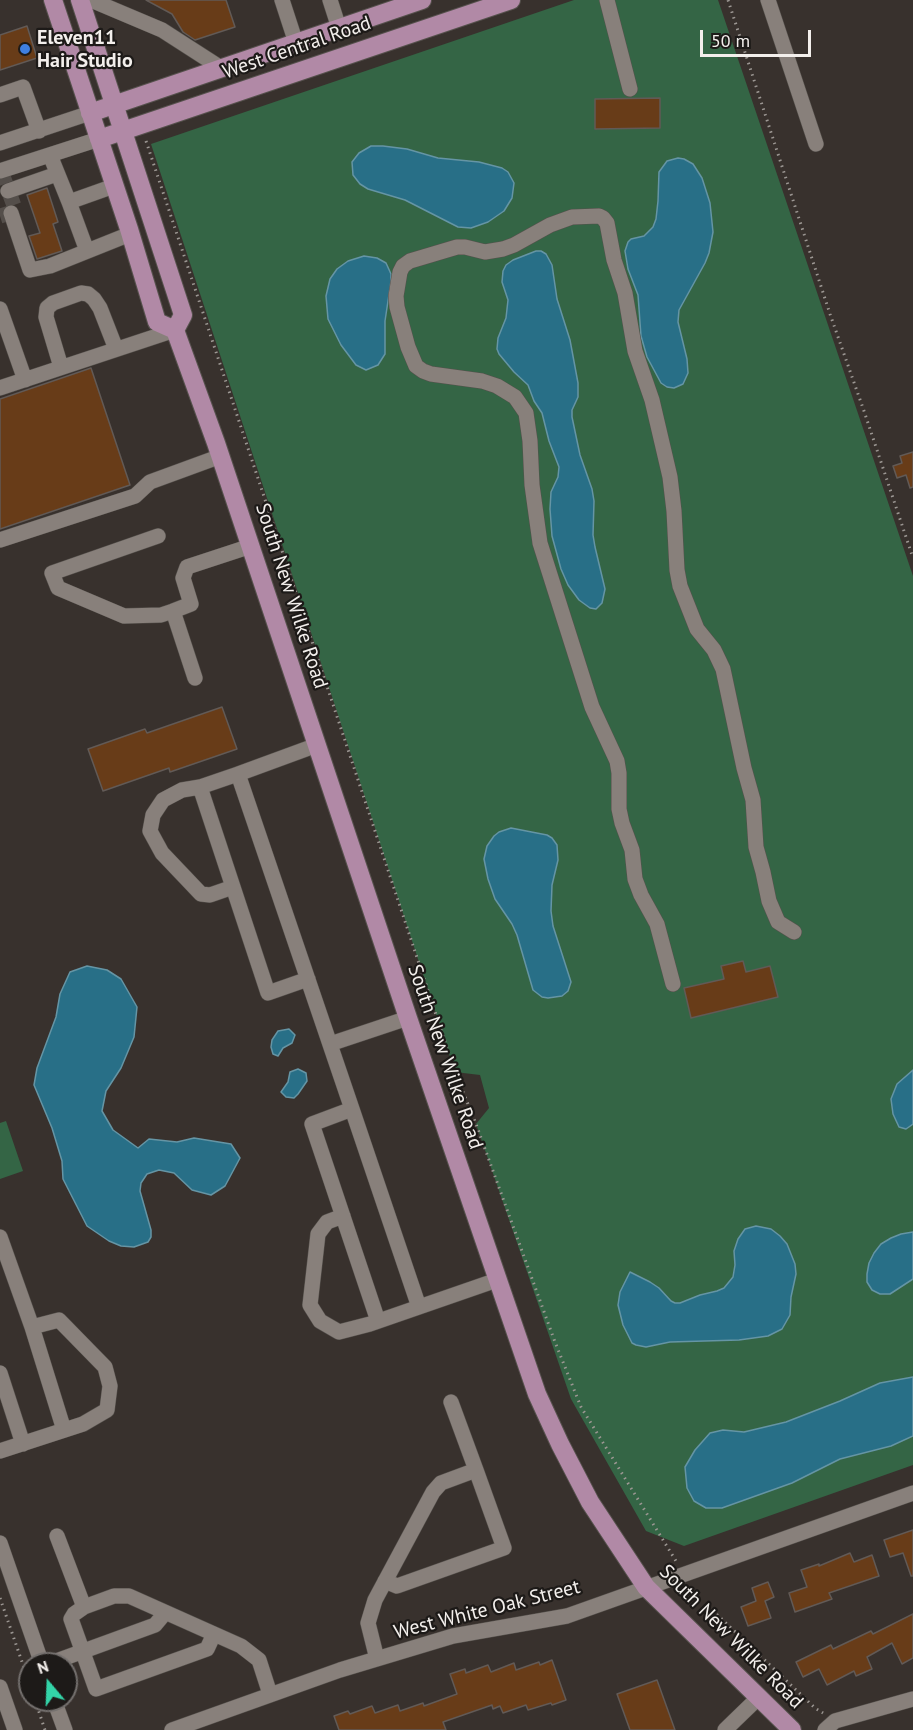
<!DOCTYPE html>
<html>
<head>
<meta charset="utf-8">
<style>
  body { margin:0 }
  #map { position:relative; width:913px; height:1730px; overflow:hidden; background:#38312d; font-family:"PT Sans",sans-serif }
  canvas { display:block }
  .north { position:absolute; left:18px; top:1652px; width:60px; height:60px; box-sizing:border-box; background:#1d1a18; border:2px solid #736f6d; border-radius:50%; rotate:341deg; font-size:16px; font-weight:700; line-height:24px; text-align:center; color:#f3efec }
  .north::after { content:''; display:block; margin:auto; width:21px; height:27px; background:#33d4a8; clip-path:polygon(50% 0,100% 100%,50% 72%,0 100%) }
  .scale { position:absolute; left:700px; top:30px; width:111px; height:27px; box-sizing:border-box; border:3px solid #f3efec; border-top:0; padding-left:8px; font-size:18px; line-height:21px; white-space:nowrap; color:#f3efec; -webkit-text-stroke:4px #1d1a18; paint-order:stroke }
</style>
</head>
<body>
<div id="map">
<canvas width="913" height="1730"></canvas>
<div class="north">N</div>
<div class="scale">50 m</div>
</div>
<script>
const ctx = document.querySelector('canvas').getContext('2d');
ctx.lineJoin = 'round';
function fillPath(path, color) {
  ctx.fillStyle = color;
  ctx.fill(path, 'evenodd');
}
function poly(rows) {
  const path = new Path2D();
  for (const r of rows) {
    path.moveTo(r[0], r[1]);
    for (let i = 2; i < r.length; i += 2) path.lineTo(r[i], r[i + 1]);
  }
  return path;
}
function stroke(path, color, width, dash) {
  ctx.strokeStyle = color;
  ctx.lineWidth = width;
  ctx.lineCap = dash ? 'butt' : 'round';
  ctx.setLineDash(dash || []);
  ctx.stroke(path);
}
function drawText(font, color, halo, rows, align = 'center') {
  ctx.font = font + ' "PT Sans",sans-serif';
  ctx.lineWidth = 4.5;
  ctx.setLineDash([]);
  ctx.textBaseline = 'middle';
  ctx.strokeStyle = halo;
  ctx.fillStyle = color;
  for (const [text, x, y, turn = 0] of rows) {
    ctx.save();
    ctx.translate(x, y);
    ctx.rotate((+turn || 0) * Math.PI / 180);
    ctx.textAlign = isNaN(turn) ? turn : align;
    if (halo) ctx.strokeText(text, 0, 0);
    ctx.fillText(text, 0, 0);
    ctx.restore();
  }
}
fillPath(poly([
  [574,0,718,0,913,576,913,1465,684,1546,646,1531,571,1399,476,1124,489,1108,480,1075,455,1072,151,144],
  [6,1121,23,1171,0,1179,0,1123]
]), '#346545');
const water = poly([
  [371,146,383,146,407,149,438,158,479,162,502,168,508,172,514,183,512,198,504,211,488,222,471,228,458,227,405,200,368,189,360,184,353,175,352,162,359,153,371,146],
  [678,158,684,159,693,164,702,178,710,203,713,232,709,253,705,263,679,310,678,322,687,359,688,373,683,384,674,388,667,387,661,383,647,357,641,336,638,295,628,269,625,251,628,242,631,239,644,236,653,227,656,219,658,201,659,172,667,161,678,158],
  [536,251,541,251,546,254,552,265,557,299,570,340,578,383,578,397,572,410,572,417,580,455,592,489,594,501,593,535,595,547,605,589,602,603,596,609,590,608,579,600,568,585,561,569,552,536,550,509,551,492,558,477,559,467,549,441,542,413,534,401,528,385,514,372,499,354,497,349,498,338,506,318,508,300,502,282,503,271,506,265,513,260,536,251],
  [364,256,377,258,386,263,391,274,391,281,385,321,385,354,378,365,366,370,356,365,341,345,328,319,326,296,330,279,337,269,348,261,364,256],
  [511,828,547,835,552,838,557,845,558,860,552,885,551,911,553,926,571,982,568,991,562,996,548,998,542,997,533,990,517,935,512,924,495,899,488,879,484,859,487,846,494,836,499,832,511,828],
  [87,966,107,970,121,979,137,1007,134,1037,121,1068,106,1091,102,1111,113,1130,138,1148,149,1139,177,1142,194,1138,231,1144,240,1158,225,1186,211,1195,192,1190,174,1173,159,1170,147,1174,141,1183,140,1191,151,1230,151,1237,148,1242,134,1247,121,1246,109,1241,87,1226,63,1179,62,1161,52,1128,34,1085,37,1068,56,1017,60,994,70,972,87,966],
  [289,1029,295,1035,292,1043,283,1048,278,1056,273,1054,271,1047,272,1040,278,1031,289,1029],
  [298,1069,306,1073,307,1081,298,1094,294,1098,286,1097,281,1092,288,1082,290,1072,298,1069],
  [913,1070,913,1124,906,1129,899,1127,893,1114,891,1099,897,1084,913,1070],
  [756,1226,771,1229,780,1236,787,1244,795,1264,796,1274,791,1297,790,1315,782,1329,768,1336,739,1340,670,1342,646,1347,636,1345,632,1343,623,1325,618,1305,620,1292,630,1272,650,1282,659,1288,671,1301,675,1303,680,1303,700,1295,717,1291,724,1288,733,1277,735,1265,734,1251,738,1239,745,1229,756,1226],
  [913,1232,913,1279,890,1294,880,1294,872,1290,867,1282,867,1274,869,1263,874,1253,881,1244,891,1238,901,1234,913,1232],
  [913,1377,913,1436,891,1446,840,1459,792,1483,722,1508,706,1508,694,1501,687,1488,685,1467,695,1450,710,1433,723,1430,744,1432,786,1422,840,1401,880,1383,913,1377]
]);
fillPath(water, '#286f87');
stroke(water, '#6595a5', 1.5);
const building = poly([
  [146,0,226,0,235,27,195,40,183,32,172,14,146,0],
  [27,26,37,58,0,70,0,35,27,26],
  [660,98,660,128,595,129,595,99,660,98],
  [47,188,58,222,53,224,62,251,37,259,29,236,40,233,27,195,47,188],
  [91,368,130,485,0,529,0,399,91,368],
  [913,452,913,487,910,488,906,475,897,478,893,466,902,463,900,456,913,452],
  [222,707,237,749,170,772,169,768,103,791,88,749,145,729,147,733,222,707],
  [743,961,746,972,770,966,778,997,691,1018,684,988,724,979,721,966,743,961],
  [913,1530,913,1576,911,1576,903,1553,890,1557,884,1540,913,1530],
  [850,1553,854,1562,872,1555,879,1576,829,1593,832,1599,795,1612,789,1593,807,1587,801,1570,819,1564,819,1566,850,1553],
  [768,1582,774,1597,765,1601,771,1618,748,1626,741,1607,756,1601,752,1588,768,1582],
  [913,1614,913,1658,902,1664,892,1643,867,1657,872,1669,856,1676,854,1671,827,1685,819,1669,803,1677,796,1662,831,1645,833,1649,871,1631,873,1634,913,1614],
  [552,1660,566,1700,552,1705,551,1703,528,1710,526,1705,503,1713,500,1706,493,1709,492,1705,443,1722,446,1730,339,1730,334,1716,348,1711,350,1714,372,1706,375,1713,398,1705,400,1711,423,1703,424,1706,457,1694,450,1674,465,1669,466,1673,488,1665,491,1672,514,1663,516,1670,539,1662,540,1665,552,1660],
  [657,1680,675,1730,630,1730,617,1694,657,1680]
]);
fillPath(building, '#683c18');
stroke(building, '#625a56', 1.5);
stroke(poly([
  [0,216,16,211,1,171]
]), '#544e4a', 15, [15, 8]);
const minor = poly([
  [91,0,162,30,221,68],
  [282,0,296,43],
  [330,0,339,28],
  [607,0,630,89],
  [768,0,816,144],
  [0,95,23,87,39,131],
  [0,143,90,113],
  [50,155,69,202,114,186],
  [0,171,99,139],
  [8,191,57,174],
  [69,202,87,251],
  [11,213,30,270,50,266,130,234],
  [0,309,25,380],
  [61,367,46,317,47,308,53,303,81,293,88,294,94,299,100,308,116,349],
  [0,388,175,330],
  [158,536,52,573,58,588,124,616,161,615,173,611],
  [0,540,135,496,150,482,221,456],
  [195,678,173,611,191,604,183,578,187,567,251,546],
  [317,745,238,774,352,1109],
  [238,774,200,787,268,993,308,979],
  [200,787,182,790,163,800,153,815,150,831,162,853,201,894,210,895,233,887],
  [673,984,657,924,641,895,635,879,632,850,622,823,619,809,619,773,617,761,592,707,540,543,532,485,530,441,526,413,515,397,497,386,482,381,431,374,423,371,416,366,408,347,397,307,396,296,400,272,403,266,410,261,457,247,465,247,485,252,503,249,514,245,550,225,572,217,599,216,603,218,607,223,614,260,625,293,635,351,652,400,670,477,674,511,677,570,680,586,697,629,714,650,723,669,744,768,753,800,756,847,763,872,769,901,778,922,794,932],
  [330,1044,408,1018],
  [343,1216,327,1222,318,1234,310,1305,320,1321,339,1332,370,1324,497,1280],
  [0,1237,32,1327,59,1320,105,1367,110,1386,107,1410,83,1424,0,1451],
  [378,1321,312,1124,352,1109,419,1307],
  [32,1327,64,1430],
  [0,1373,23,1444],
  [57,1536,84,1607,114,1596,129,1596,241,1646,259,1660,270,1694],
  [0,1543,42,1664],
  [385,1581,397,1586,504,1548,476,1470],
  [84,1607,74,1614,71,1619,96,1689,207,1649,214,1634],
  [377,1659,368,1623,375,1600,433,1492,441,1483,476,1470,451,1402],
  [48,1664,155,1625,165,1613],
  [0,1687,15,1730],
  [54,1700,65,1730],
  [172,1730,340,1670,453,1636,567,1616,913,1493],
  [725,1730,759,1697],
  [825,1730,835,1721,913,1699]
]);
const major = poly([
  [53,0,129,229,157,322,175,330,216,443,408,1018,537,1394,560,1444,590,1502,646,1587,792,1730],
  [80,0,183,315,175,330],
  [90,113,422,0],
  [99,139,511,0]
]);
stroke(minor, '#56514d', 16);
stroke(major, '#56514d', 20);
stroke(poly([
  [728,0,830,314,864,411,913,558],
  [146,141,455,1072,476,1124,555,1342,581,1407,676,1561],
  [0,1598,30,1685],
  [708,1606,815,1708,823,1713],
  [35,1700,45,1730]
]), '#9c9793', 3, [1.5, 4.5]);
stroke(minor, '#88807b', 15);
stroke(major, '#b189a6', 18);
for (const [x, y, r, color] of [
  [25,49,6,"#3f7fe0"]
]) {
  const dot = new Path2D();
  dot.arc(x, y, r, 0, 2 * Math.PI);
  ctx.fillStyle = color;
  ctx.fill(dot);
  stroke(dot, '#1d1a18', 2);
}
drawText('bold 20px', '#f3efec', '#1d1a18', [
  ["Eleven11",37,38],
  ["Hair Studio",37,61]
], 'left');
drawText('20px', '#f3efec', '#1d1a18', [
  ["West Central Road",297,48,-19],
  ["South New Wilke Road",291,596,72],
  ["South New Wilke Road",445,1057,71],
  ["West White Oak Street",487,1610,-14],
  ["South New Wilke Road",731,1637,45]
]);
</script>
</body>
</html>
